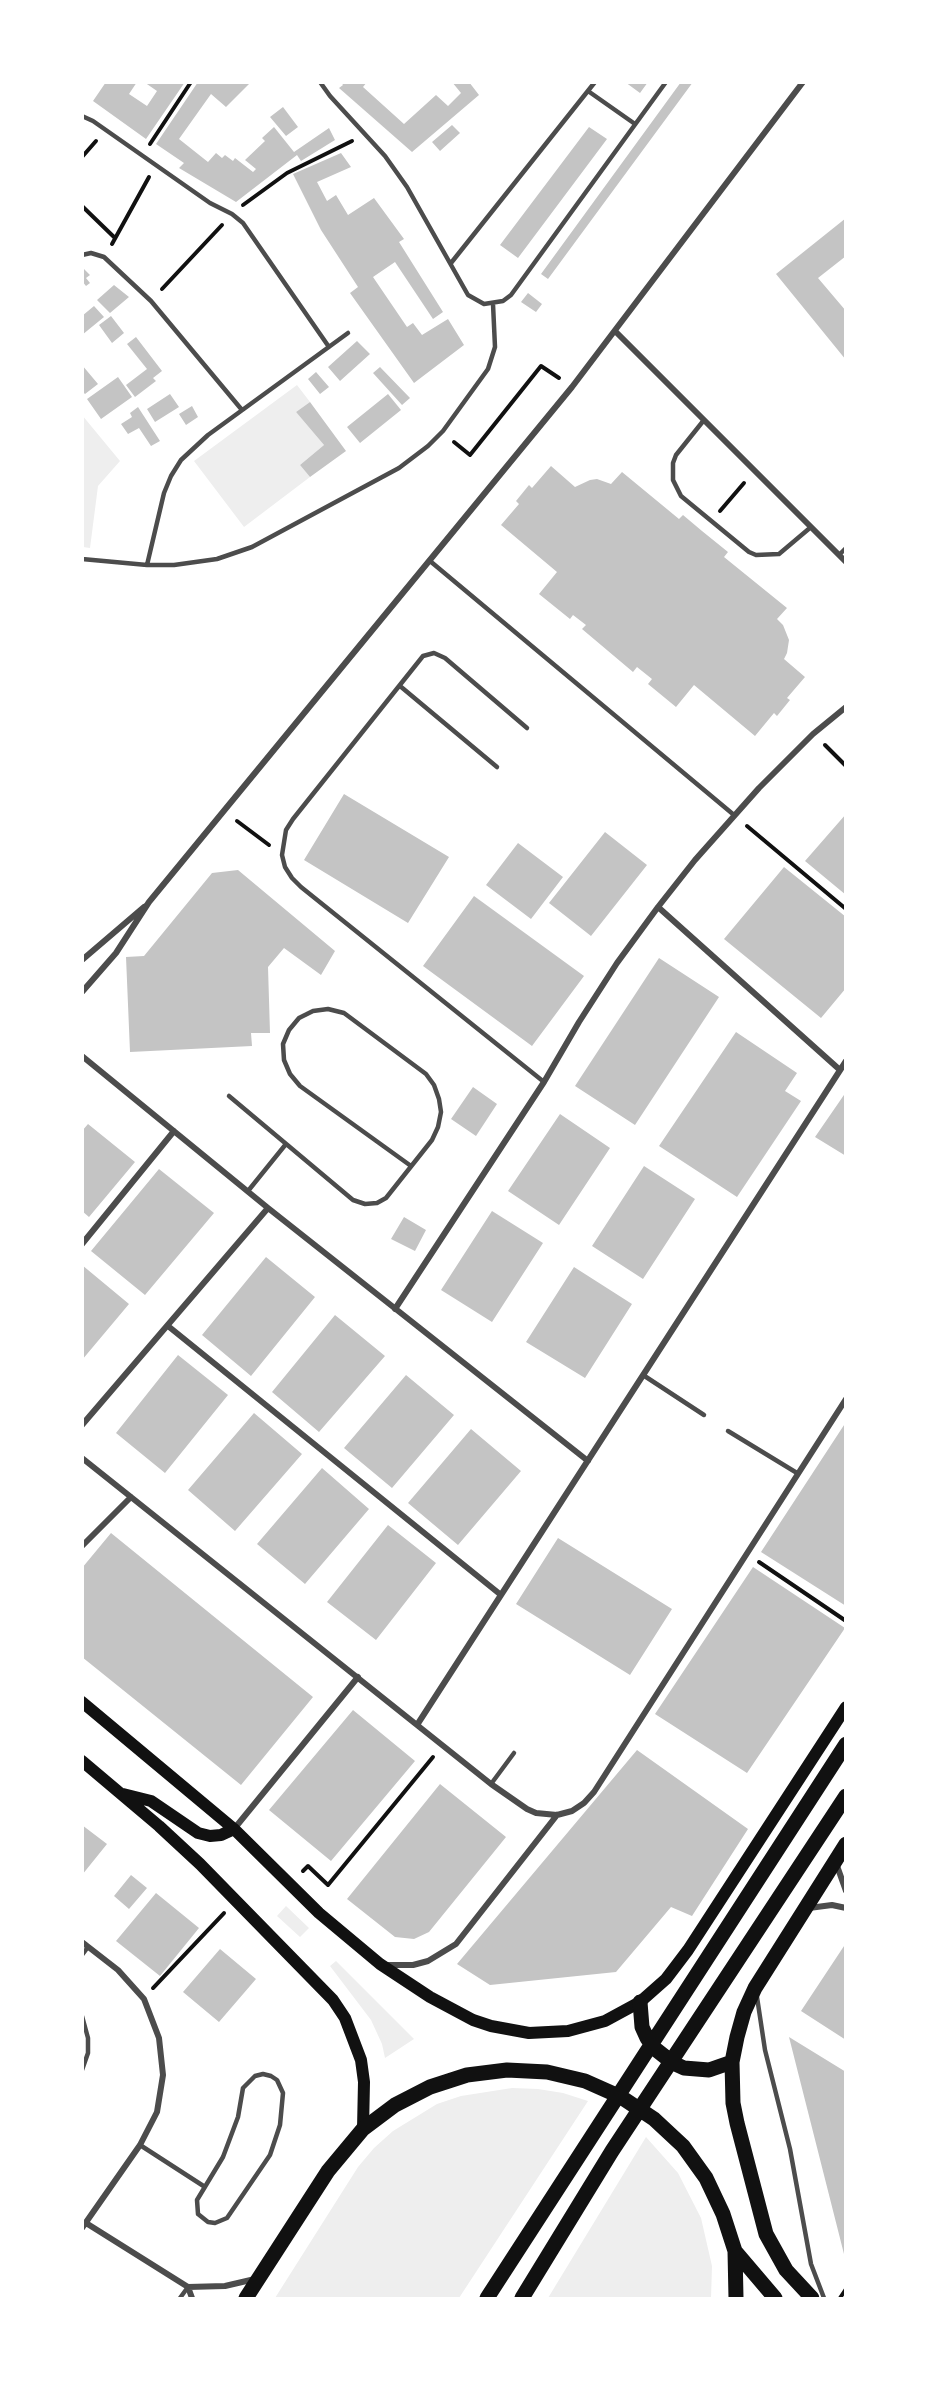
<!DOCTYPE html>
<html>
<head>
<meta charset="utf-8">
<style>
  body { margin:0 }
  #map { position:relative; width:928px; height:2381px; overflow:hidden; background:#fff; font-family:"Space Grotesk",sans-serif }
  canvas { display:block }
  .frame { position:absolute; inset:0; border:84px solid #fff; pointer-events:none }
</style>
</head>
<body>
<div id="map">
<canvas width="928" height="2381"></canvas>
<div class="frame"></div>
</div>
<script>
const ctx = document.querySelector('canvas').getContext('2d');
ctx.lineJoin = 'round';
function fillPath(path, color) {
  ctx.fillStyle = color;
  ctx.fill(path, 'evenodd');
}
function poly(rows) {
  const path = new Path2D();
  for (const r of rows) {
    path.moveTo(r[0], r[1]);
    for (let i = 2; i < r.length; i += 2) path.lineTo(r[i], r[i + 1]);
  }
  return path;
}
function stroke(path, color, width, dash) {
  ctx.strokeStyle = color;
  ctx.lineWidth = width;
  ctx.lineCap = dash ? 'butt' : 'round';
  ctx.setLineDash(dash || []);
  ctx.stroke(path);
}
fillPath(poly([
  [297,385,310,402,296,412,324,445,300,465,310,477,244,527,194,461],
  [82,415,120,461,98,486,90,548,83,547],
  [286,1906,309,1928,300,1937,277,1916],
  [336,1961,414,2039,385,2058,382,2044,371,2020,330,1966],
  [512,2088,538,2089,563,2093,588,2101,459,2298,275,2298,358,2167,374,2148,393,2131,437,2104,461,2096],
  [646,2137,678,2173,701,2218,712,2266,711,2298,548,2298]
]), '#eee');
fillPath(poly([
  [106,82,137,82,129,94,147,106,157,91,144,82,185,82,146,139,93,101],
  [198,82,251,82,226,107,211,94,179,139,208,162,216,153,222,158,225,155,233,161,235,158,253,172,256,169,245,160,265,141,262,138,274,127,294,152,329,128,335,140,301,161,297,155,236,202,179,168,184,163,156,144],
  [341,82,367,82,363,87,404,124,436,95,448,106,461,93,452,82,469,82,479,95,412,152,339,88,343,85],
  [625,82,648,82,640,93],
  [681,82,693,82,548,279,541,274],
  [283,107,298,127,286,136,270,117],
  [452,125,460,133,440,151,432,142],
  [589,127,607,139,518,258,500,245],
  [341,153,351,167,317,182,327,201,336,195,348,215,374,198,404,239,399,242,443,312,433,319,395,262,373,277,407,327,413,323,422,335,448,319,464,345,414,383,350,293,358,287,321,230,293,174],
  [846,218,846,256,818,278,846,311,846,360,776,274],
  [84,269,90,275,86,278,90,283,86,286,82,281],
  [114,285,129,297,110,313,97,300],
  [528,293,542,304,536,312,521,302],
  [94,306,104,317,82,335,82,316],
  [111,316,124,333,112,343,99,325],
  [136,337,162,371,153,378,156,381,135,397,126,385,147,369,127,344],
  [357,341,370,354,340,381,328,367],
  [82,365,98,384,85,394,82,391],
  [380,367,410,398,402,405,373,373],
  [316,372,329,387,320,394,308,379],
  [118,377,132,397,101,419,87,399],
  [170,394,179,407,155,422,147,409],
  [388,394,401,410,360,443,347,427],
  [310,402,346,451,310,477,300,465,324,445,296,412],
  [192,406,198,417,186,425,179,414],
  [138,407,160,441,151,446,139,428,128,434,121,424,132,417,130,413],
  [551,466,575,487,590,480,597,479,611,484,622,472,679,519,683,515,702,531,728,552,724,557,787,608,777,619,783,625,789,640,787,653,784,659,805,677,787,698,790,700,777,716,774,713,755,736,694,685,676,707,648,684,652,679,637,667,633,672,582,629,586,625,573,615,570,619,539,594,557,572,501,525,519,504,516,501,529,485,532,488],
  [344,794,449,857,408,923,304,860],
  [846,814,846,895,805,861],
  [605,832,647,865,591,936,549,903],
  [518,843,563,877,531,919,486,885],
  [784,867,846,917,846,988,821,1018,724,939],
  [238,870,335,951,321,975,284,948,268,967,270,1033,251,1033,252,1046,130,1052,126,957,144,956,212,873],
  [474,896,584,976,532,1046,423,966],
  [659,958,719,997,635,1125,575,1086],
  [736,1032,797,1073,785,1091,801,1101,737,1197,659,1146],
  [473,1087,497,1104,476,1136,451,1119],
  [846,1092,846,1156,815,1137],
  [560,1114,610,1148,559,1225,508,1191],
  [88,1124,135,1162,89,1217,82,1211,82,1131],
  [644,1166,695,1199,643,1279,592,1246],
  [159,1169,214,1213,145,1295,91,1251],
  [492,1211,543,1243,492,1322,441,1290],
  [404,1217,426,1230,415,1251,391,1239],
  [266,1257,315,1297,251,1376,202,1335],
  [82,1265,129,1304,82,1360],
  [574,1267,632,1304,585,1378,526,1342],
  [335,1315,385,1356,319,1432,272,1392],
  [178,1355,228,1395,165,1473,116,1433],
  [406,1375,454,1415,392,1488,344,1448],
  [254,1413,302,1454,235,1531,188,1490],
  [846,1422,846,1606,761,1552],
  [471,1429,521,1471,458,1545,408,1503],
  [322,1468,369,1509,305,1584,257,1544],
  [388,1525,436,1563,376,1640,327,1602],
  [111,1533,313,1697,241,1785,82,1657,82,1568],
  [558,1538,672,1609,630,1675,516,1604],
  [753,1567,845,1628,747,1773,655,1714],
  [353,1710,415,1761,331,1861,269,1810],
  [637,1750,748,1829,692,1916,671,1907,616,1972,490,1985,457,1964],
  [440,1784,506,1837,429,1932,414,1939,395,1937,347,1899],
  [82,1825,107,1844,82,1875],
  [131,1875,147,1888,129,1909,114,1896],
  [156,1893,199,1928,160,1976,116,1941],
  [846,1943,846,2040,801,2011],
  [220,1949,256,1979,219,2022,183,1992],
  [789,2037,846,2072,846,2258,845,2258]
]), '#c4c4c4');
stroke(poly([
  [150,144,191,82],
  [82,157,96,141],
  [243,205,287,173,352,141],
  [82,206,115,238],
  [112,244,149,177],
  [162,289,222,225],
  [454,442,470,455,541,366,559,378],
  [720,511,744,483],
  [825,745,846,766],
  [237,821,269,845],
  [747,826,846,909],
  [759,1562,846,1621],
  [303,1871,308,1866,328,1885,433,1757],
  [153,1988,224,1913],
  [840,2298,846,2289]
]), '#111', 4);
stroke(poly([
  [320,82,330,96,385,156,407,187,468,295,484,304,503,301,511,295,666,82],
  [588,91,635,124],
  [82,116,93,121,210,203,232,214,243,223,329,347],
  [82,255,91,253,104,257,151,301,242,410],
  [451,263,595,82],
  [704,420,676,455,673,463,673,480,681,496,749,552,756,555,779,554,811,527],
  [839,555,846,548],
  [82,559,147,565,174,565,217,559,252,547,399,468,428,446,443,431,488,369,495,347,493,304],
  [430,561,734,815],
  [147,565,164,493,171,476,181,460,208,435,348,333],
  [400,686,497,767],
  [527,728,445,658,434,653,423,656,293,819,286,830,282,855,285,867,292,878,301,887,544,1082],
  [229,1096,353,1200,365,1204,377,1203,386,1198,432,1140,438,1127,441,1112,439,1099,434,1085,426,1074,344,1013,328,1009,313,1011,299,1018,289,1030,283,1044,284,1060,290,1074,300,1086,411,1166],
  [248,1191,286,1144],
  [643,1375,704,1415],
  [728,1431,797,1473],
  [491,1784,514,1753],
  [82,1955,88,1947],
  [757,1997,765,2050,790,2149,811,2264,824,2298],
  [82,2016,88,2038,88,2053,82,2070],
  [263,2074,271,2076,277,2080,283,2093,280,2125,270,2155,227,2218,215,2223,208,2222,198,2214,197,2200,223,2157,238,2117,243,2088,255,2076,263,2074],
  [140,2145,205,2187],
  [180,2298,188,2287]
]), '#4c4c4c', 4.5);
stroke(poly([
  [616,332,846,562],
  [658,907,840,1070],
  [82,960,144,907],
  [82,992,116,953,149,902,572,387,803,82],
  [82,1056,268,1208,588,1461],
  [82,1244,174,1131],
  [395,1309,544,1082,579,1022,617,963,658,907,695,860,759,788,813,734,846,707],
  [168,1326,501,1595],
  [82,1425,268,1208],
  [82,1458,491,1784,527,1809,536,1813,557,1815,572,1811,584,1803,594,1792,846,1399],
  [82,1546,131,1497],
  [417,1725,846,1061],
  [234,1829,358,1677],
  [836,1863,846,1891],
  [809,1908,832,1905,846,1908],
  [82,1942,118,1970,144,1999,159,2038,163,2075,157,2112,140,2145,82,2228],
  [386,1965,413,1965,428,1961,456,1944,557,1815],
  [86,2223,188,2287,225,2286,255,2279],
  [188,2287,192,2298]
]), '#4c4c4c', 6);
stroke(poly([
  [82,1702,234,1829,319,1913,380,1964,430,1997,473,2020,491,2026,529,2033,568,2031,605,2021,640,2002,666,1979,688,1950,846,1707],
  [82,1761,159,1826,200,1864,333,2000,345,2018,361,2060,364,2082,363,2129],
  [123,1794,151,1801,198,1833,210,1836,221,1835,234,1829]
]), '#111', 12);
stroke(poly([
  [640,2002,642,2027,647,2038,654,2048,673,2063,684,2068,709,2070,732,2062],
  [735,2251,775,2298],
  [246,2298,328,2171,363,2129,395,2105,430,2087,467,2075,507,2070,547,2072,585,2081,621,2097,654,2119,683,2146,706,2178,723,2214,735,2251,736,2298],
  [487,2298,846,1744],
  [522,2298,612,2151,846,1796],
  [812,2298,786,2270,766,2234,737,2123,733,2103,732,2062,737,2037,744,2012,755,1988,846,1844]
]), '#111', 15);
</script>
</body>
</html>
